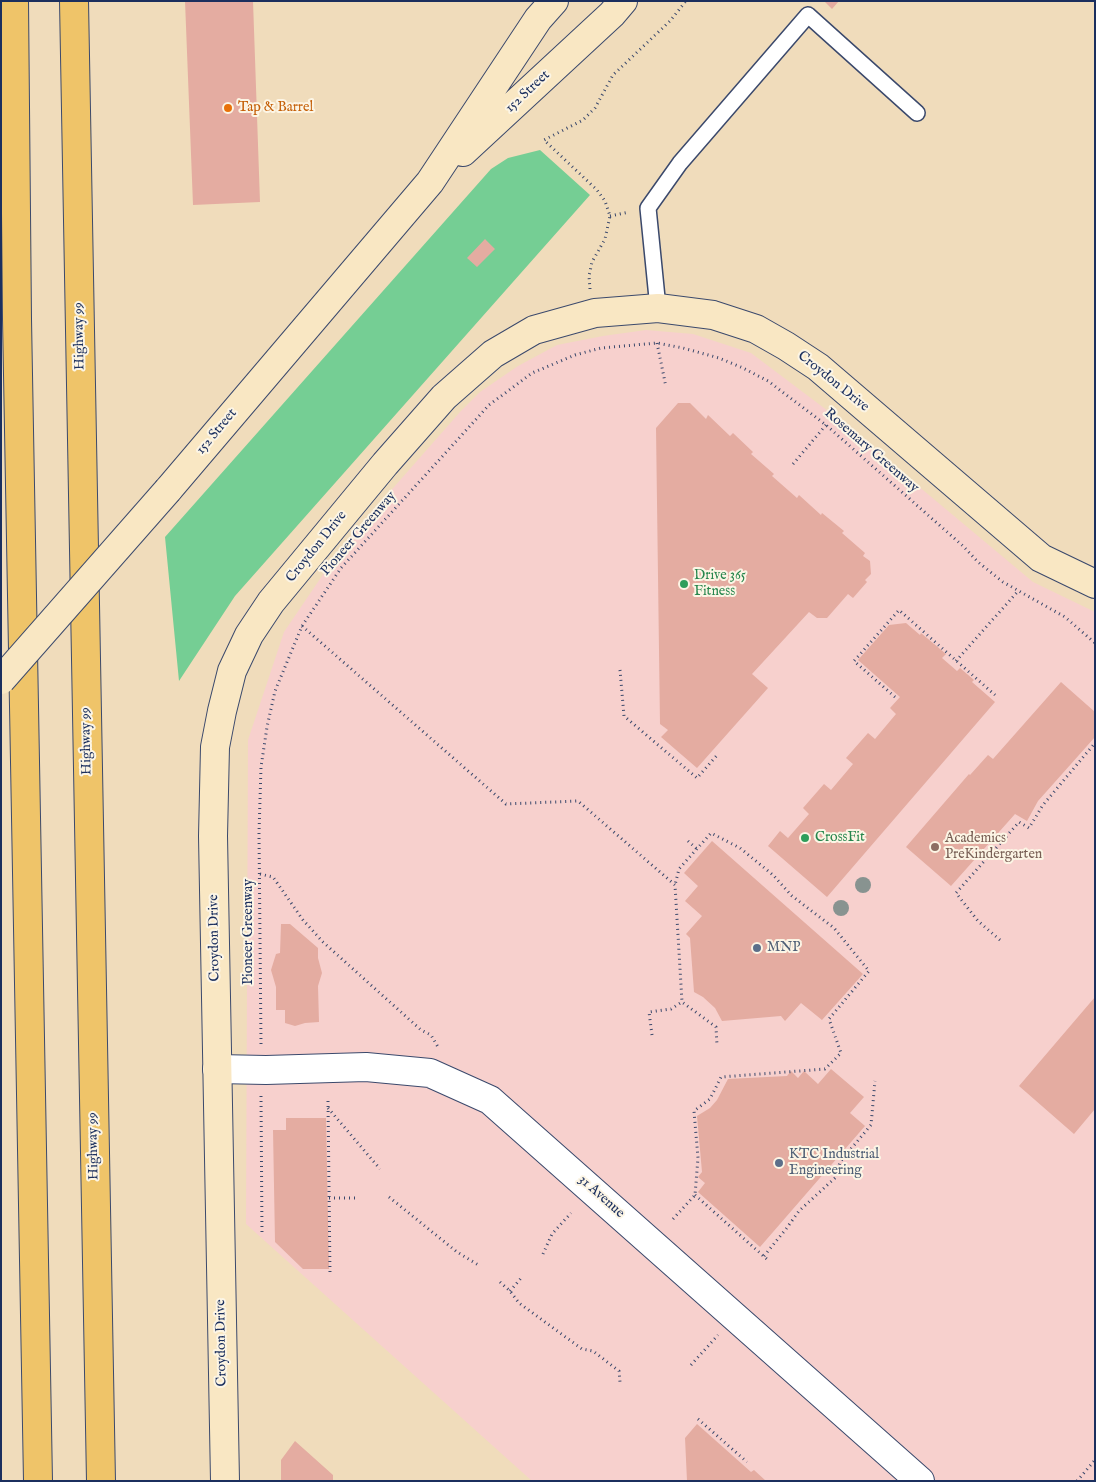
<!DOCTYPE html>
<html>
<head>
<meta charset="utf-8">
<style>
  body { margin:0 }
  #map { position:relative; width:1096px; height:1482px; overflow:hidden; background:#f0dcbb; font-family:"IM FELL English",serif }
  canvas { display:block }
  .frame { position:absolute; inset:0; border:2px solid #1b2f5e; pointer-events:none }
</style>
</head>
<body>
<div id="map">
<canvas width="1096" height="1482"></canvas>
<div class="frame"></div>
</div>
<script>
const ctx = document.querySelector('canvas').getContext('2d');
ctx.lineJoin = 'round';
function fillPath(path, color) {
  ctx.fillStyle = color;
  ctx.fill(path, 'evenodd');
}
function poly(rows) {
  const path = new Path2D();
  for (const r of rows) {
    path.moveTo(r[0], r[1]);
    for (let i = 2; i < r.length; i += 2) path.lineTo(r[i], r[i + 1]);
  }
  return path;
}
function stroke(path, color, width, dash) {
  ctx.strokeStyle = color;
  ctx.lineWidth = width;
  ctx.lineCap = dash ? 'butt' : 'round';
  ctx.setLineDash(dash || []);
  ctx.stroke(path);
}
function drawText(font, color, halo, rows, align = 'center') {
  ctx.font = font + ' "IM FELL English",serif';
  ctx.lineWidth = 4;
  ctx.setLineDash([]);
  ctx.textBaseline = 'middle';
  ctx.strokeStyle = halo;
  ctx.fillStyle = color;
  for (const [text, x, y, turn = 0] of rows) {
    ctx.save();
    ctx.translate(x, y);
    ctx.rotate((+turn || 0) * Math.PI / 180);
    ctx.textAlign = isNaN(turn) ? turn : align;
    if (halo) ctx.strokeText(text, 0, 0);
    ctx.fillText(text, 0, 0);
    ctx.restore();
  }
}
fillPath(poly([
  [646,330,693,334,751,353,832,414,1033,582,1095,612,1095,1481,532,1481,246,1224,248,740,284,632,343,545,460,412,480,392,518,366,557,345,603,336]
]), '#f7d0cd');
fillPath(poly([
  [540,150,590,195,235,596,179,681,165,537,491,169,508,158]
]), '#75ce94');
fillPath(poly([
  [185,1,253,1,260,202,193,205],
  [824,1,839,1,832,9],
  [485,239,495,249,477,267,467,258],
  [678,403,690,403,706,419,708,415,730,436,733,433,753,452,751,454,774,474,772,476,797,498,799,495,821,515,822,513,844,531,842,533,865,553,863,556,870,561,871,574,865,580,867,582,853,598,848,594,827,618,817,618,809,612,752,674,768,688,697,768,661,737,668,730,660,724,656,428],
  [906,623,920,635,921,633,946,654,942,658,957,671,960,668,974,680,972,682,995,702,827,897,768,846,780,831,788,838,809,814,803,808,824,784,831,790,853,764,846,758,868,733,875,739,896,714,890,708,900,697,858,660,889,625],
  [1061,682,1095,712,1095,737,1038,801,1027,821,1015,814,951,886,906,847,969,774,970,775,988,755,993,759],
  [712,841,863,974,822,1020,801,1003,785,1021,781,1016,722,1021,715,1008,703,997,694,992,690,938,686,934,702,916,685,901,698,886,684,873],
  [281,924,290,924,318,948,318,958,322,973,318,986,319,1022,305,1023,295,1026,285,1023,285,1010,276,1010,276,987,271,970,276,954,280,953],
  [1095,997,1095,1109,1074,1134,1019,1086],
  [831,1069,864,1097,850,1113,865,1126,760,1247,698,1192,705,1183,698,1177,702,1172,697,1116,710,1108,717,1100,728,1079,787,1076,791,1071,798,1078,804,1071,818,1084],
  [286,1118,326,1118,329,1269,303,1269,275,1242,273,1130,286,1130],
  [697,1424,751,1472,754,1470,766,1481,687,1481,685,1438],
  [295,1441,333,1475,333,1481,281,1481,281,1460]
]), '#e4aca1');
const lane = poly([
  [658,308,648,208,680,163,808,15,917,113]
]);
const street = poly([
  [217,1069,266,1070,366,1067,430,1073,490,1100,920,1481]
]);
const secondary = poly([
  [463,152,612,14,623,1],
  [168,490,430,182,538,19,554,1],
  [225,1481,213,836,215,747,222,711,232,671,249,635,271,602,385,464,444,397,493,354,534,330,595,313,658,308,713,315,756,329,786,346,818,367,1041,558,1095,584]
]);
const highway = poly([
  [14,1,17,319,38,1481],
  [74,1,101,1481]
]);
stroke(lane, '#3b496c', 18);
stroke(street, '#3b496c', 30);
stroke(secondary, '#3b496c', 30);
stroke(highway, '#3b496c', 30);
stroke(poly([
  [610,216,629,212],
  [590,289,589,276,592,262,605,239,610,216,605,201,597,190,544,140,583,120,595,108,613,75,670,21,686,1],
  [657,343,666,387],
  [793,464,826,425],
  [302,626,506,804,578,801,675,885,682,1002],
  [956,661,1019,590],
  [620,670,624,716,697,778,718,754],
  [895,697,854,661,899,610,995,695],
  [688,841,697,849],
  [260,874,273,877,303,920,323,942,421,1030,431,1035,438,1047],
  [1000,940,978,921,956,893,1019,822,1029,828,1043,805,1095,743],
  [652,1035,649,1012,671,1009,682,1002,716,1027,717,1045],
  [261,1044,259,833,261,767,267,727,275,691,302,626,341,568,489,405,532,373,575,355,601,348,657,343,683,348,719,358,743,368,768,381,826,425,963,546,978,562,1003,582,1065,617,1095,643],
  [261,1096,262,1235],
  [328,1101,330,1274],
  [328,1108,380,1169],
  [695,1195,769,1261],
  [389,1197,457,1252,480,1266],
  [329,1198,358,1198],
  [673,1219,695,1195,698,1158,694,1111,710,1099,721,1077,825,1069,841,1053,829,1019,869,971,834,928,792,896,773,875,740,848,711,833,679,869,675,885],
  [543,1254,552,1234,571,1213],
  [764,1256,786,1229,799,1211,836,1177,840,1162,871,1125,875,1081],
  [500,1282,510,1291,519,1303,582,1349,593,1351,619,1371,620,1382],
  [510,1291,522,1277],
  [691,1365,718,1335],
  [698,1419,747,1462],
  [1077,1481,1095,1460]
]), '#3b496c', 3, [1, 4]);
stroke(lane, '#fff', 15);
stroke(street, '#fff', 28);
stroke(secondary, '#f9e7c3', 28);
stroke(highway, '#efc469', 28);
const secondaryBridge = poly([
  [1,680,168,490]
]);
stroke(secondaryBridge, '#3b496c', 30, []);
stroke(secondaryBridge, '#f9e7c3', 28);
ctx.fillStyle = '#889390';
for (const [x, y] of [
  [863,885],
  [841,908]
]) {
  ctx.beginPath();
  ctx.arc(x, y, 8, 0, 2 * Math.PI);
  ctx.fill();
}
for (const [x, y, r, color] of [
  [228,108,5,"#e8710a"],
  [684,584,5,"#2e9e5b"],
  [805,838,5,"#2e9e5b"],
  [935,847,5,"#8d6e63"],
  [757,948,5,"#5c6f8a"],
  [779,1163,5,"#5c6f8a"]
]) {
  const dot = new Path2D();
  dot.arc(x, y, r, 0, 2 * Math.PI);
  ctx.fillStyle = color;
  ctx.fill(dot);
  stroke(dot, '#fcf5e5', 2);
}
drawText('14px', '#1b2f5e', '#fcf5e5', [
  ["152 Street",528,92,-43],
  ["Highway 99",80,336,-91],
  ["Croydon Drive",833,382,39],
  ["152 Street",217,432,-50],
  ["Rosemary Greenway",871,451,41],
  ["Pioneer Greenway",359,534,-49],
  ["Croydon Drive",317,547,-51],
  ["Highway 99",87,741,-91],
  ["Pioneer Greenway",249,932,-90],
  ["Croydon Drive",215,938,-91],
  ["Highway 99",94,1146,-91],
  ["31 Avenue",601,1197,42],
  ["Croydon Drive",222,1343,-91]
]);
drawText('14px', '#c56008', '#fcf5e5', [
  ["Tap & Barrel",238,108]
], 'left');
drawText('14px', '#27864d', '#fcf5e5', [
  ["Drive 365",694,576],
  ["Fitness",694,592],
  ["CrossFit",815,838]
], 'left');
drawText('14px', '#785e54', '#fcf5e5', [
  ["Academics",945,839],
  ["PreKindergarten",945,855]
], 'left');
drawText('14px', '#4e5e75', '#fcf5e5', [
  ["MNP",767,948],
  ["KTC Industrial",789,1155],
  ["Engineering",789,1171]
], 'left');
</script>
</body>
</html>
